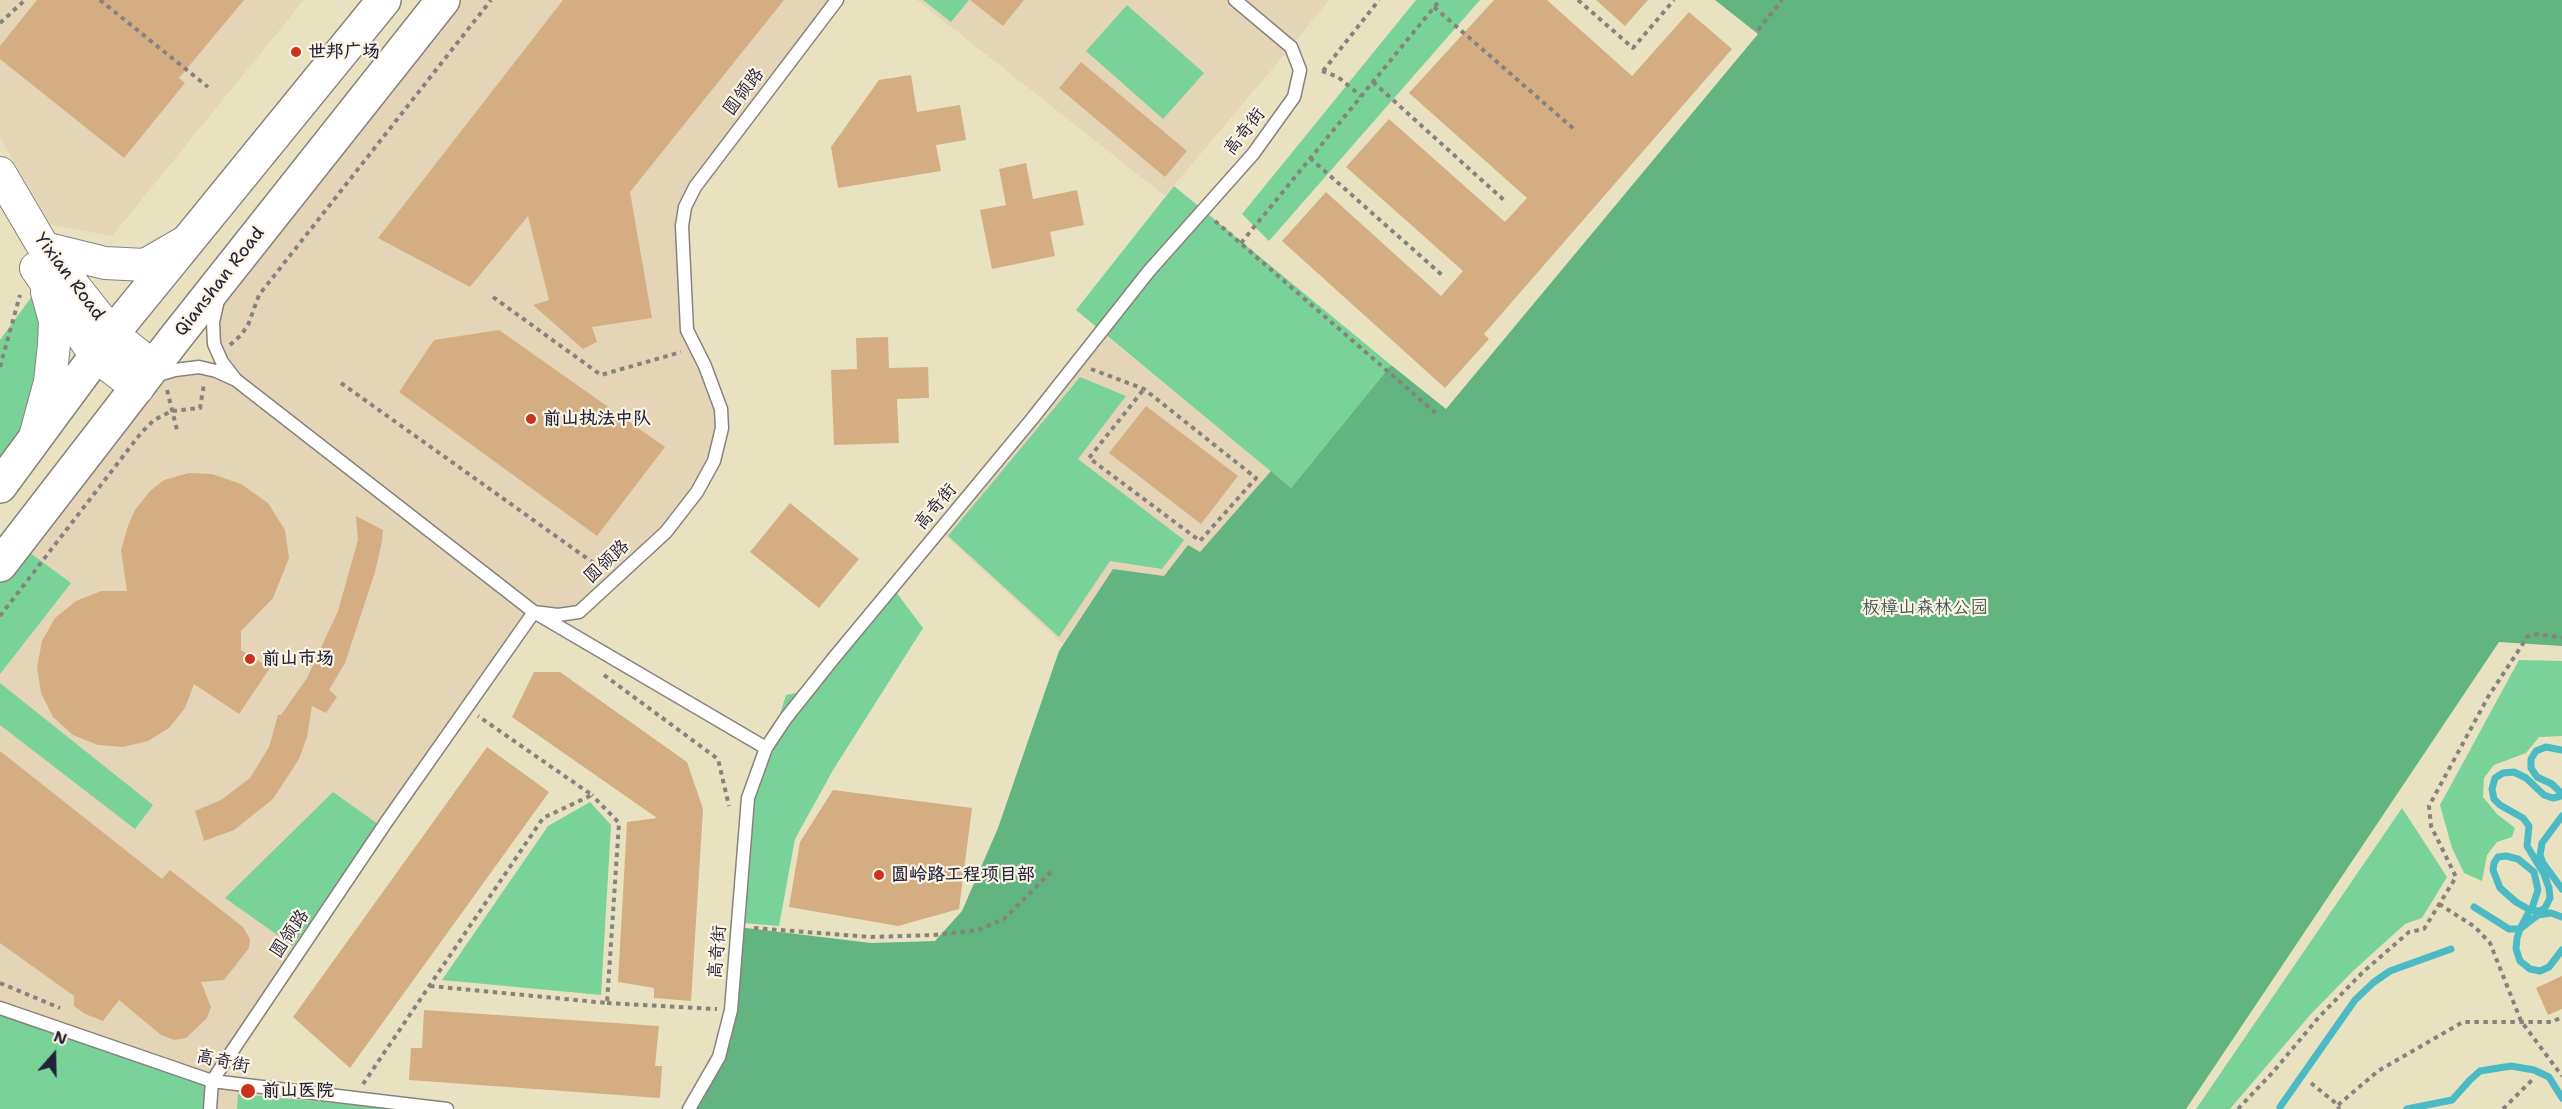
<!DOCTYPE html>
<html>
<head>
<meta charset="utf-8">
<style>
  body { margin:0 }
  #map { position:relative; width:2562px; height:1109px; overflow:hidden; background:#e9e2c0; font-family:"Shantell Sans",sans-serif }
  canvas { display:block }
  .north { position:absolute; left:24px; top:1025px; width:60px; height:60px; -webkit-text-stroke:4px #fcf5e5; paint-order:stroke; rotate:20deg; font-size:16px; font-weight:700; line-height:24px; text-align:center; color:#22223b }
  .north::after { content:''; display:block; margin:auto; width:21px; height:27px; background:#22223b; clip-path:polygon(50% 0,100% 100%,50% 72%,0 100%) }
</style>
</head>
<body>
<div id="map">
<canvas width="2562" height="1109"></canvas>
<div class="north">N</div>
</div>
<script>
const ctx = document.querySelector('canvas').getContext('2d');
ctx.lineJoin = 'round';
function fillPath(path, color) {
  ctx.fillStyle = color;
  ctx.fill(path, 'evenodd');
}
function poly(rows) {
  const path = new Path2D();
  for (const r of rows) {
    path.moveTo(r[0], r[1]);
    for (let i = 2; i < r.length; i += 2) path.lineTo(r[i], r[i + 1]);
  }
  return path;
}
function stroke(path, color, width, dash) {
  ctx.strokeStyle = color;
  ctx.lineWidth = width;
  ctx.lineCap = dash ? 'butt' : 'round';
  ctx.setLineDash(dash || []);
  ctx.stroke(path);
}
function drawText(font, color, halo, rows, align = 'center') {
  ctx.font = font + ' "Shantell Sans","LXGW WenKai TC",sans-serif';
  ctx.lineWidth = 4.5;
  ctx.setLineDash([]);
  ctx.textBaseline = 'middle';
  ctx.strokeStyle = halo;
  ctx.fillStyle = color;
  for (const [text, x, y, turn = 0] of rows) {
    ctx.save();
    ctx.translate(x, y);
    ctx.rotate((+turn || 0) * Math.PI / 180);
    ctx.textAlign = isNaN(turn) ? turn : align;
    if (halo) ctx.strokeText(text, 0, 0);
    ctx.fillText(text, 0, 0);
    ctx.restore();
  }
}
fillPath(poly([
  [0,0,304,0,112,236,51,225,0,138],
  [444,0,837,0,685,207,687,330,721,409,714,461,665,531,578,612,533,612,212,1081,0,1007,0,566,128,401,175,370,226,375,215,311],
  [917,0,1232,0,1290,48,1165,196],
  [1234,0,1329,0,1291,47],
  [1101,332,1271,471,1200,552,1188,545,1164,576,1113,569,1063,644,940,531],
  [212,1082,358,1100,358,1109,208,1109]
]), '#e5d5b7');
fillPath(poly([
  [923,0,969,0,951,22],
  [1416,0,1480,0,1269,241,1242,214],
  [1127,5,1204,73,1163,119,1086,51],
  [1174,186,1391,365,1291,488,1076,310],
  [35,292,44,322,43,351,21,433,0,462,0,340],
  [1080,377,1126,396,1078,459,1184,540,1162,569,1110,561,1059,637,948,536],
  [22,547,71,583,0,674,0,576],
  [896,592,923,628,833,770,795,839,779,926,744,923,753,801,786,695,815,689],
  [2519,660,2562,661,2562,736,2539,737,2526,753,2494,765,2484,778,2483,797,2497,814,2515,828,2512,837,2497,842,2487,855,2482,881,2464,873,2452,848,2440,805],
  [0,683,153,805,135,829,0,725],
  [333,792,378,824,293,946,225,898],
  [590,802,611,825,601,995,442,980,548,826],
  [2402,808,2447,877,2422,918,2405,924,2353,971,2310,1015,2230,1109,2196,1109],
  [0,1008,212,1082,208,1109,0,1109],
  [238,1094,398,1109,237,1109]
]), '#79d298');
fillPath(poly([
  [1715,0,2562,0,2562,646,2499,642,2186,1109,689,1109,719,1056,738,927,871,943,935,941,962,911,998,828,1059,651,1113,569,1164,576,1188,545,1200,552,1271,471,1291,488,1391,365,1446,409,1758,34]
]), '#62b480');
stroke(poly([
  [2562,750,2546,747,2536,751,2531,759,2531,768,2537,777,2552,784,2562,794],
  [2562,796,2553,798,2544,795,2526,778,2514,772,2503,773,2495,778,2492,789,2494,799,2500,805,2523,818,2529,826,2527,846,2544,874,2549,888,2550,898,2545,908,2540,911,2530,910,2516,902,2500,888,2493,870,2494,863,2498,857,2506,856,2518,859,2534,872,2538,890,2532,908,2530,910,2520,929,2517,938,2516,949,2520,961,2530,969,2540,971,2549,967,2562,950],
  [2562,816,2542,843,2540,855,2543,863,2562,889],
  [2474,907,2509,929,2520,929,2538,915,2551,913,2562,917],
  [2280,1107,2355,1000,2374,982,2390,971,2451,949],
  [2407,1109,2452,1100,2470,1080,2480,1071,2511,1066,2534,1070,2549,1077,2562,1098]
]), '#4cbac4', 7);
fillPath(poly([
  [37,0,244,0,179,78,185,83,124,158,0,59,0,46],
  [563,0,784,0,630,192,652,318,592,327,597,342,583,349,533,305,549,300,528,216,470,287,378,238],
  [970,0,1024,0,1003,26],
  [1494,0,1547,0,1632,76,1689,12,1732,49,1484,334,1489,339,1445,388,1282,241,1326,192,1441,296,1463,271,1346,167,1389,119,1505,222,1527,198,1409,93],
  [1596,0,1648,0,1625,26],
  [1081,62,1187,151,1165,177,1059,88],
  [911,75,917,112,960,105,966,140,936,145,941,171,838,188,831,147,879,80],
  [1026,163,1033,199,1077,190,1084,225,1050,232,1055,256,992,269,980,210,1006,205,999,169],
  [499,330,665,447,597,536,399,392,434,340],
  [888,337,889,368,928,367,929,398,897,399,899,443,834,445,831,370,857,369,856,338],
  [1146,406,1238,476,1201,524,1109,453],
  [189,473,212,474,241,484,268,503,285,530,289,558,273,598,241,631,241,650,270,668,239,714,194,684,185,708,169,728,148,741,123,747,98,745,73,735,53,717,41,693,37,667,42,641,55,618,76,601,101,591,127,591,121,550,128,526,135,510,150,491,164,480],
  [790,503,859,559,819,608,750,552],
  [356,516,383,530,382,541,375,572,345,663,329,690,337,697,326,713,312,706,307,737,299,759,273,799,234,830,204,841,195,811,221,800,250,778,269,747,278,715,281,715,307,678,338,611,358,540],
  [534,672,560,672,687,762,703,809,691,1001,654,998,654,988,618,982,627,822,657,818,512,717],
  [487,747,549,792,350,1068,293,1017],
  [0,751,162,879,170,870,243,927,250,939,249,948,224,980,201,982,211,1007,207,1018,186,1038,174,1040,161,1035,119,1000,103,1021,85,1014,74,1006,74,996,0,943],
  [833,790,972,808,959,909,898,926,789,907,800,842],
  [2562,976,2562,1009,2548,1015,2536,988],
  [424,1010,659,1026,655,1066,662,1066,660,1098,409,1080,411,1048,422,1048]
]), '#d4ae82');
const lane = poly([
  [158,375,175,370,199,367,216,371,236,380,222,362,214,344,213,322,218,300],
  [236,380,534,612,766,748],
  [0,1008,212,1081,447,1109],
  [210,1109,212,1081,387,821,534,612,558,615,579,612,666,532,697,492,714,461,722,428,721,409,705,366,687,330,682,226,685,207,695,187,837,0],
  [689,1109,719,1057,731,1010,748,798,766,748,786,718,833,659,1032,419,1149,271,1253,154,1294,97,1300,70,1291,47,1235,0]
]);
const secondary = poly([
  [0,173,44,248,112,334,154,367],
  [44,248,105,263,145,265,185,242],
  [36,268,96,356,138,388],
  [35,437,50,382,54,344,55,321,47,292]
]);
const primary = poly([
  [0,486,112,334,384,0],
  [0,565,176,337,443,0]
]);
stroke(lane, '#86827e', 15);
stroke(secondary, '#86827e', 34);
stroke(primary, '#86827e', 36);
stroke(poly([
  [100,0,208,87],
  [1578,0,1633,48,1674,0],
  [1434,7,1575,130],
  [0,23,25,0],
  [1758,30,1782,0],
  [1322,71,1338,77,1361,96],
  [1323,71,1379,0],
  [1373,82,1506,202],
  [1310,158,1442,275],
  [1215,221,1438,415],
  [1241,243,1440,0],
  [493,297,601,375,681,352],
  [230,345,241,335,248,325,259,295,491,0],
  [0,367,20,295],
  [1091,369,1144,389,1256,478,1200,541,1089,458,1144,389],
  [341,383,602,569],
  [167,390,177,430],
  [0,616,141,433,154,420,172,411,200,408,204,384],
  [604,675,718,759,729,806],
  [2439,904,2475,927,2490,943,2521,1021,2562,1076],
  [754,928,871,937,933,935,978,930,1004,919,1051,872],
  [0,983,60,1008],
  [430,986,607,1003,619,823,592,795],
  [607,1003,717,1009],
  [2311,1083,2338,1105,2339,1109],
  [363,1084,543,818,592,795,478,716],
  [2338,1105,2378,1071,2463,1022,2552,1022,2562,1017],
  [2238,1109,2273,1072,2319,1017,2363,972,2409,932,2424,929,2456,877,2431,826,2429,806,2488,697,2528,636,2538,634,2562,638],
  [2503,1109,2532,1080]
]), '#86827e', 4, [4.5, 4.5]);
stroke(lane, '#fff', 12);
stroke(secondary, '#fff', 32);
stroke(primary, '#fff', 33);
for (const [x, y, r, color] of [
  [296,52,6,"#c8321e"],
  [531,419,6,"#c8321e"],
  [250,659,6,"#c8321e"],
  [879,875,6,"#c8321e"],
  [248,1091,8,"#c8321e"]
]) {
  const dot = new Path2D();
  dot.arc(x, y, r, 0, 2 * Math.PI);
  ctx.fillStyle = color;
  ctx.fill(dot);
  stroke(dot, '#fcf5e5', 2);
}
drawText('bold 18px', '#22223b', '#fcf5e5', [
  ["世邦广场",308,52],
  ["前山执法中队",543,419],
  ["前山市场",262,659],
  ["圆岭路工程项目部",891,875],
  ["前山医院",262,1091]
], 'left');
drawText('18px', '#22223b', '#fcf5e5', [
  ["圆领路",744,92,-53],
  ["高奇街",1245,132,-52],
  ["Yixian Road",69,277,53],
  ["Qianshan Road",220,282,-52],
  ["高奇街",936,507,-50],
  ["圆领路",607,562,-43],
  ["圆领路",290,934,-56],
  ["高奇街",718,952,-85],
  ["高奇街",223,1062,12]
]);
drawText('18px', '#3c5757', '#fcf5e5', [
  ["板樟山森林公园",1925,608]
]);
</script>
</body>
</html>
